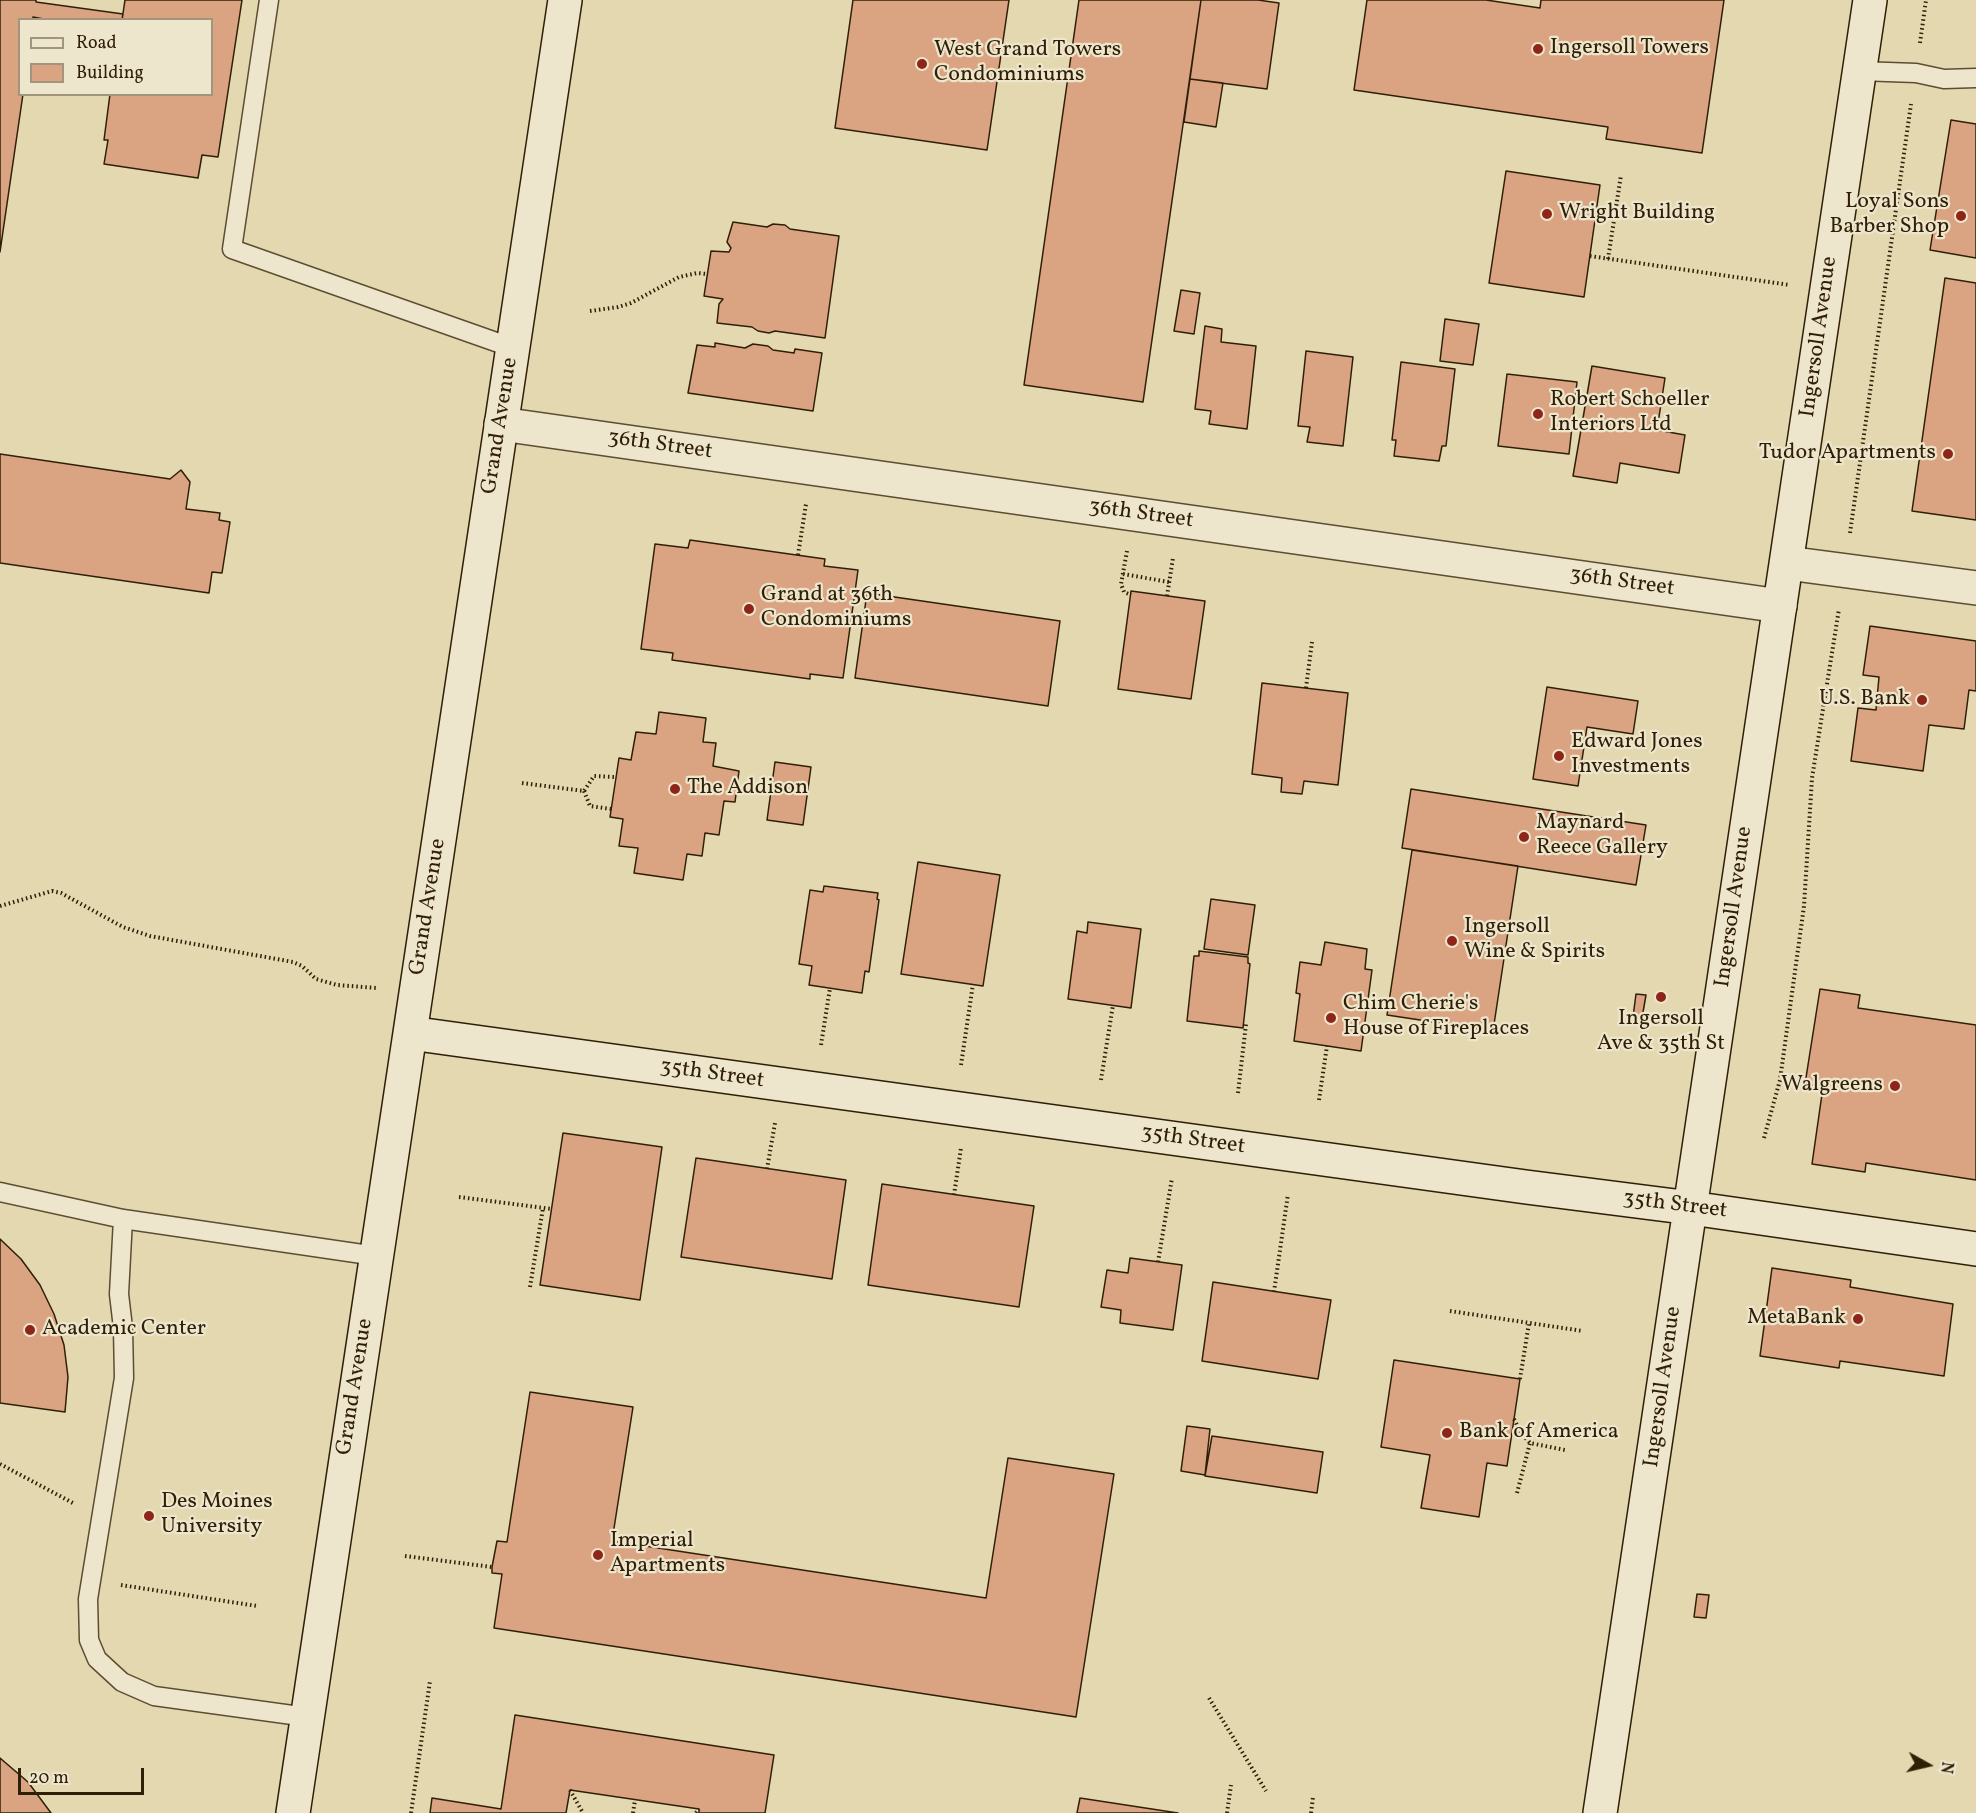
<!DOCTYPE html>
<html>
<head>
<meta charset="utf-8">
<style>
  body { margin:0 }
  #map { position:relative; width:1976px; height:1813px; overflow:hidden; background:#e4d8b0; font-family:Vollkorn,serif }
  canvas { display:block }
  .legend { position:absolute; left:18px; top:18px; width:195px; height:78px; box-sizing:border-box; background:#ede6cc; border:2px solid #a1967d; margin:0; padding:8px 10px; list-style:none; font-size:18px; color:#301f07 }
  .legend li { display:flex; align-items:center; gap:12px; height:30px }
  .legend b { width:30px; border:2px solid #a1967d }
  .north { position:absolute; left:1898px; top:1735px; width:60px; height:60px; -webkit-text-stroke:4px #ede6cc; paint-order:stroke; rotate:98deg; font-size:16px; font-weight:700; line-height:24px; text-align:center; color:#301f07 }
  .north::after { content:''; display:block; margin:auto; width:21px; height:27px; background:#301f07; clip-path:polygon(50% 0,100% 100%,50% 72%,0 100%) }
  .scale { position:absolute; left:18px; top:1768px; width:126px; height:27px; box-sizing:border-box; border:3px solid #301f07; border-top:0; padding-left:8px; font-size:18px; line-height:21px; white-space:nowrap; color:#301f07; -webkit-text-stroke:4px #ede6cc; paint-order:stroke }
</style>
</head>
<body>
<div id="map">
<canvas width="1976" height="1813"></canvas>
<ul class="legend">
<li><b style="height:8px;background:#ede6cc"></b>Road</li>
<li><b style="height:16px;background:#daa483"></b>Building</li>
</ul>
<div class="north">N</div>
<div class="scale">20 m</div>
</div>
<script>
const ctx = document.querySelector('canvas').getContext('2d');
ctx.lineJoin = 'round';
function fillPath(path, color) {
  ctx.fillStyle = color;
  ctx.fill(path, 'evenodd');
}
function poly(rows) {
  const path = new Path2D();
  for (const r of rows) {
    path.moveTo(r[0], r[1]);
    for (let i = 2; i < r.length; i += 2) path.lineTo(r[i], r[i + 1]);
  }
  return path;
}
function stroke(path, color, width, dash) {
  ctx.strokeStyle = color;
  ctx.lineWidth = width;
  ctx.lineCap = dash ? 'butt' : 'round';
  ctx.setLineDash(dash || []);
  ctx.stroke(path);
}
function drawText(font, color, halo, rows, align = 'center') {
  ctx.font = font + ' Vollkorn,serif';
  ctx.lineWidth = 4.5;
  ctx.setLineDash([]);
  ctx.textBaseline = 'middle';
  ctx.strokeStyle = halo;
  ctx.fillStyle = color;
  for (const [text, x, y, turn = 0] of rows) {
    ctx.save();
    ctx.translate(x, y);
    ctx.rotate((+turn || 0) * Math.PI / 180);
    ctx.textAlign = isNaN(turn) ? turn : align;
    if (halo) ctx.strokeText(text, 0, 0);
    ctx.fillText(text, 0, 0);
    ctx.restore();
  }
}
const building = poly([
  [0,0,36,0,36,2,123,14,122,20,49,20,33,17,33,20,20,20,20,94,23,94,0,252,0,0],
  [125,0,242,0,218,157,202,155,198,178,104,164,108,140,104,140,110,94,212,94,212,20,122,20,125,0],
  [853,0,1009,0,987,150,835,128,853,0],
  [1079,0,1201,0,1143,402,1024,385,1079,0],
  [1201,0,1258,0,1279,3,1267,89,1190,79,1201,0],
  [1367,0,1486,0,1540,8,1541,0,1724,0,1702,153,1606,139,1608,127,1354,90,1367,0],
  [1190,79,1223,83,1216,127,1184,122,1190,79],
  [1951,120,1976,124,1976,258,1930,250,1951,120],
  [1506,171,1600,185,1584,297,1489,283,1506,171],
  [733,222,767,227,773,224,785,225,790,229,839,236,825,338,775,331,769,333,758,331,752,327,717,323,719,304,723,299,704,296,711,251,729,252,731,248,727,242,733,222],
  [1945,278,1976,283,1976,520,1912,511,1945,278],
  [1181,290,1200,293,1194,334,1174,331,1181,290],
  [1445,319,1479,324,1473,365,1440,361,1445,319],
  [1205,326,1222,329,1221,342,1256,346,1247,429,1209,424,1211,411,1195,409,1205,326],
  [715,343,745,348,753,344,768,346,773,350,794,353,795,349,822,353,813,411,688,393,697,345,715,347,715,343],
  [1306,351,1353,357,1343,446,1307,442,1310,427,1298,426,1306,351],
  [1401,362,1455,369,1446,446,1442,446,1439,461,1394,456,1396,440,1392,440,1401,362],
  [1592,366,1665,378,1657,430,1685,435,1679,473,1620,463,1617,483,1573,476,1592,366],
  [1507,374,1577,382,1569,454,1498,446,1507,374],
  [0,454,170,479,181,470,190,482,186,509,220,513,219,520,230,522,222,573,212,572,209,593,0,563,0,454],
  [690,540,825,559,824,566,858,570,843,678,810,674,810,679,672,660,673,653,641,649,655,544,688,548,690,540],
  [1131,591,1205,601,1191,699,1118,689,1131,591],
  [867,593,1060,621,1048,706,855,678,867,593],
  [1870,626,1976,641,1976,691,1969,690,1964,729,1929,725,1923,771,1851,761,1858,708,1876,710,1879,677,1863,675,1870,626],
  [1262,683,1348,693,1338,785,1304,781,1302,794,1281,792,1282,778,1252,774,1262,683],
  [1547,687,1638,701,1633,734,1587,727,1578,786,1533,779,1547,687],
  [659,712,706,718,703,742,716,743,713,766,739,771,735,802,724,801,719,835,705,833,702,856,687,854,683,880,634,873,638,848,619,846,623,819,610,817,619,758,631,760,636,732,656,734,659,712],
  [775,762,811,767,803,825,767,820,775,762],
  [1411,789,1646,825,1636,885,1402,848,1411,789],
  [1412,850,1518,866,1493,1031,1387,1015,1412,850],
  [918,862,1000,875,983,986,901,974,918,862],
  [824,886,878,893,877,899,879,900,869,972,865,971,862,993,809,985,812,966,799,964,810,890,823,892,824,886],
  [1211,899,1255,905,1248,955,1204,949,1211,899],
  [1088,922,1141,929,1131,1008,1068,999,1077,931,1087,933,1088,922],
  [1325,942,1367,949,1365,969,1372,970,1361,1051,1294,1041,1300,994,1296,993,1300,962,1321,965,1325,942],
  [1199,951,1248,957,1248,963,1250,964,1243,1028,1187,1021,1194,956,1199,956,1199,951],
  [1820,989,1860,995,1858,1008,1976,1025,1976,1180,1866,1163,1865,1172,1812,1164,1823,1087,1805,1084,1820,989],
  [1636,994,1646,995,1642,1018,1633,1017,1636,994],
  [563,1133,662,1147,640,1300,540,1285,563,1133],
  [696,1158,846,1180,832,1279,681,1257,696,1158],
  [882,1184,1034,1206,1019,1307,868,1285,882,1184],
  [0,1239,21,1259,40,1285,54,1314,64,1345,68,1377,65,1412,0,1403,0,1239],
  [1130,1258,1182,1265,1173,1330,1120,1323,1121,1310,1101,1307,1107,1270,1128,1273,1130,1258],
  [1772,1268,1851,1280,1850,1287,1953,1304,1944,1376,1840,1361,1839,1368,1760,1356,1772,1268],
  [1213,1282,1331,1300,1318,1379,1202,1361,1213,1282],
  [1394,1360,1520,1379,1507,1466,1487,1463,1479,1517,1421,1508,1430,1455,1381,1447,1394,1360],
  [530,1392,633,1407,612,1541,986,1598,1008,1458,1114,1474,1076,1717,494,1628,502,1574,492,1573,492,1567,497,1541,507,1542,530,1392],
  [1187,1426,1210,1429,1205,1475,1181,1471,1187,1426],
  [1212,1436,1323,1452,1317,1493,1205,1476,1212,1436],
  [1697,1594,1709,1595,1706,1618,1694,1617,1697,1594],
  [515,1715,774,1755,765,1813,699,1813,699,1809,570,1790,566,1813,430,1813,432,1798,501,1809,515,1715],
  [0,1758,28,1782,51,1813,0,1813,0,1758],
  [1080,1798,1178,1813,1077,1813,1080,1798]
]);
fillPath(building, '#daa483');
stroke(building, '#301f07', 1.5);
const lane = poly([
  [269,0,232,249,513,348],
  [1859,71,1916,73,1944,79,1976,78],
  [0,1192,123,1219,376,1256],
  [123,1219,119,1294,123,1328,124,1378,88,1599,89,1640,97,1659,122,1682,154,1696,307,1717]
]);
const street = poly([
  [501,424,1780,606],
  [1787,563,1976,588]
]);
const secondary = poly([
  [410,1033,1526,1187,1691,1208,1976,1249],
  [293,1813,565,0],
  [1600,1813,1870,0]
]);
stroke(lane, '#5d4d31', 21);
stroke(street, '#5d4d31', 36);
stroke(secondary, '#301f07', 36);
stroke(poly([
  [1920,43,1926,0],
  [1590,256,1790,285],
  [1608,259,1621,175],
  [590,311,618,307,631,303,679,277,697,273,707,274],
  [1850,533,1911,104],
  [1127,551,1121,584,1124,592,1131,595],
  [798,555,806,504],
  [1123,574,1169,582],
  [1167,596,1173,558],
  [1306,688,1312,642],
  [522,783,584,791,594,776,615,777],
  [584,791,590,806,611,809],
  [0,906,52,891,61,893,123,927,150,936,293,962,302,966,316,979,337,985,377,988],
  [821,1045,830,988],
  [961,1065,973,984],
  [1101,1080,1113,1005],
  [1238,1093,1246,1024,1243,1024],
  [1319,1100,1327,1046],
  [1764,1138,1780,1080,1804,906,1812,778,1839,609],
  [767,1169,775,1123],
  [954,1195,961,1148],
  [459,1197,552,1209],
  [1158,1262,1172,1178],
  [530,1287,543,1208],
  [1274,1292,1288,1194],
  [1450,1311,1583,1331],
  [1520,1379,1529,1323],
  [1514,1419,1521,1433,1530,1443,1565,1450],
  [0,1464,73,1503],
  [1517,1493,1530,1443],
  [405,1556,492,1567],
  [121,1585,257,1606],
  [1209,1698,1266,1791],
  [570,1790,583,1813],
  [411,1813,430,1681],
  [633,1813,635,1800],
  [696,1813,699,1809],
  [1227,1813,1231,1785],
  [1311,1813,1313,1797]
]), '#301f07', 4, [1.5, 3]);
stroke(lane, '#ede6cc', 18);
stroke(street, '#ede6cc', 33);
stroke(secondary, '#ede6cc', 33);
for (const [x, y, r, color] of [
  [1538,49,6,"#8f2418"],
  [922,64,6,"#8f2418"],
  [1547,214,6,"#8f2418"],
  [1961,216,6,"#8f2418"],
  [1538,414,6,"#8f2418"],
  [1948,454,6,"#8f2418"],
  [749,609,6,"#8f2418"],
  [1922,700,6,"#8f2418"],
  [1559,756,6,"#8f2418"],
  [675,789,6,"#8f2418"],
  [1524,837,6,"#8f2418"],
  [1452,941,6,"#8f2418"],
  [1661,997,6,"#8f2418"],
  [1331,1018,6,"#8f2418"],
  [1895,1086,6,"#8f2418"],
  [1858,1319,6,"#8f2418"],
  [30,1330,6,"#8f2418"],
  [1447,1433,6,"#8f2418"],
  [149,1516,6,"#8f2418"],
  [598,1555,6,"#8f2418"]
]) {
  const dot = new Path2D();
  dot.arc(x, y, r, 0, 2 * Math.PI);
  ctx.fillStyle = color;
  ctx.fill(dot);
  stroke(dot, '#ede6cc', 2);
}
drawText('22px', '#301f07', '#ede6cc', [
  ["Ingersoll Towers",1550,49],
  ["West Grand Towers",934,51],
  ["Condominiums",934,76],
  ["Loyal Sons",1949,203,"right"],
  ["Barber Shop",1949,228,"right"],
  ["Wright Building",1559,214],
  ["Robert Schoeller",1550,401],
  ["Interiors Ltd",1550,426],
  ["Tudor Apartments",1936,454,"right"],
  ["Grand at 36th",761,596],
  ["Condominiums",761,621],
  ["U.S. Bank",1910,700,"right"],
  ["Edward Jones",1571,743],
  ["Investments",1571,768],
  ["The Addison",687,789],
  ["Maynard",1536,824],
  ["Reece Gallery",1536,849],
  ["Ingersoll",1464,928],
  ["Wine & Spirits",1464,953],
  ["Chim Cherie's",1343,1005],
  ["House of Fireplaces",1343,1030],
  ["Ingersoll",1661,1020,"center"],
  ["Ave & 35th St",1661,1045,"center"],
  ["Walgreens",1883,1086,"right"],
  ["MetaBank",1846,1319,"right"],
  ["Academic Center",42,1330],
  ["Bank of America",1459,1433],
  ["Des Moines",161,1503],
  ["University",161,1528],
  ["Imperial",610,1542],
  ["Apartments",610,1567]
], 'left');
drawText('22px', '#301f07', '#ede6cc', [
  ["Ingersoll Avenue",1820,337,-82],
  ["Grand Avenue",501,426,-81],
  ["36th Street",660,446,8],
  ["36th Street",1141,515,8],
  ["36th Street",1622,583,8],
  ["Grand Avenue",429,907,-81],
  ["Ingersoll Avenue",1735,907,-82],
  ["35th Street",712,1075,8],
  ["35th Street",1193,1141,8],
  ["35th Street",1675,1206,7],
  ["Grand Avenue",356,1387,-81],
  ["Ingersoll Avenue",1664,1387,-82]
]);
</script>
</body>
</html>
